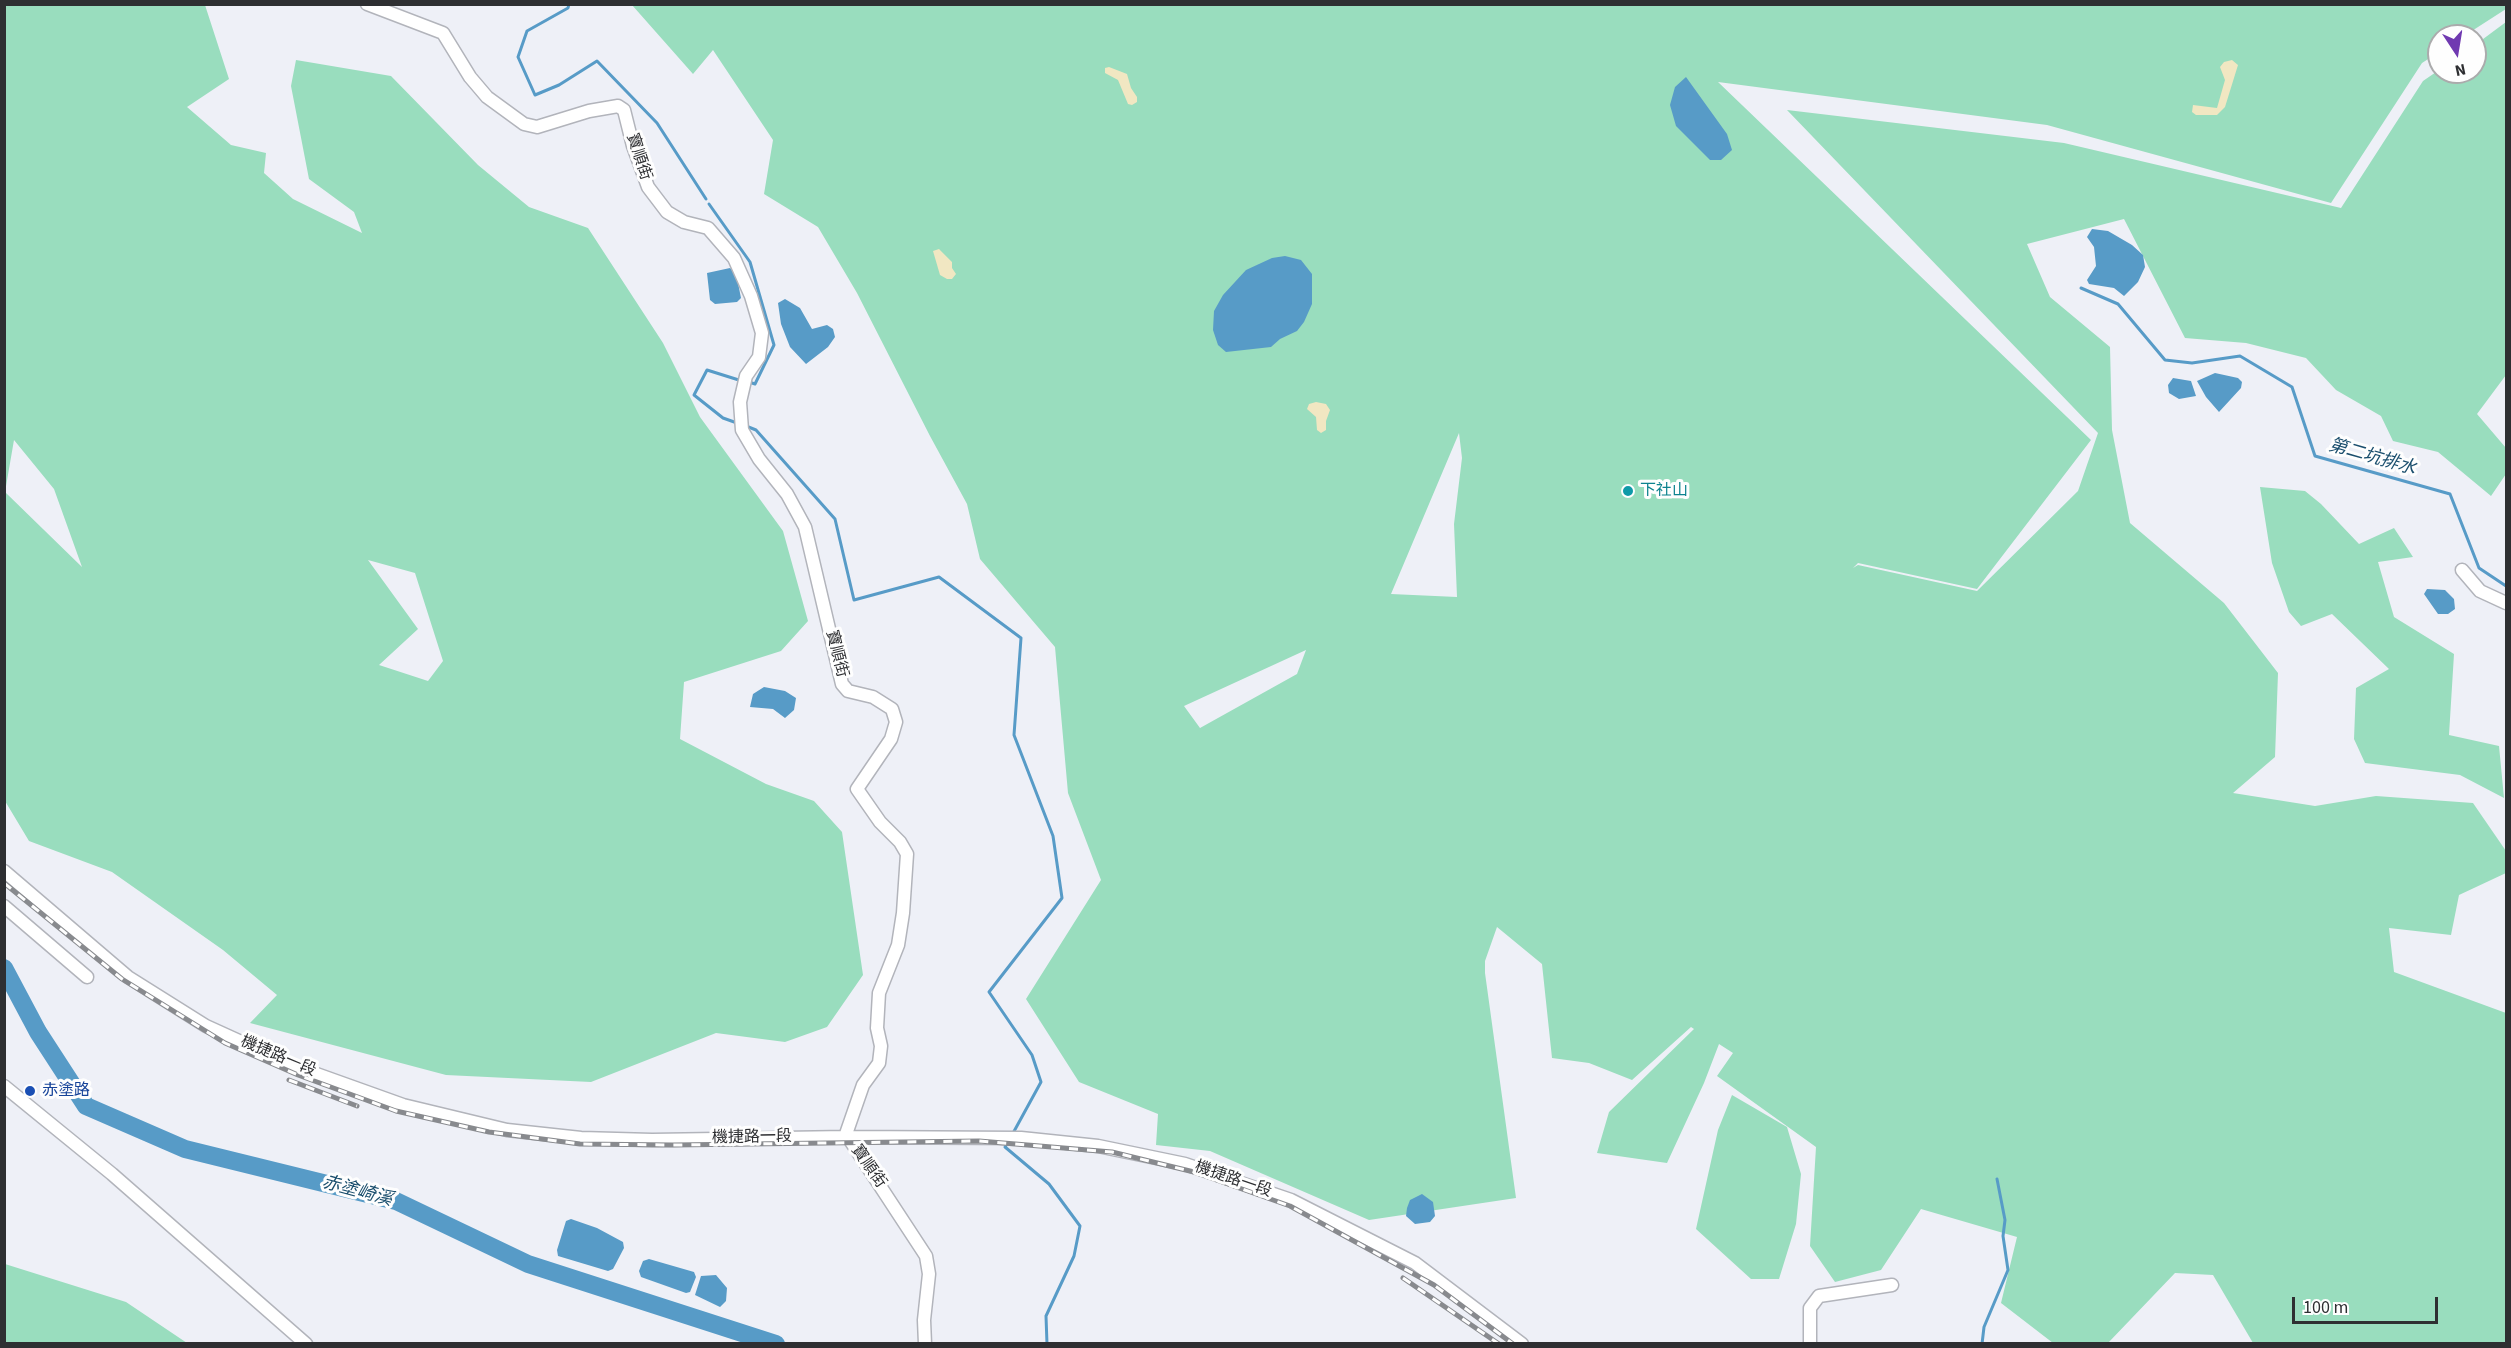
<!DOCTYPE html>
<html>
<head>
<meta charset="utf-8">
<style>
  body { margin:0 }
  #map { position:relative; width:2511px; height:1348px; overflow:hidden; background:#eef0f7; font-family:"Source Sans 3",sans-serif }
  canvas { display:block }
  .frame { position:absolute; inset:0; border:6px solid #2e2f32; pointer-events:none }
  .north { position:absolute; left:2427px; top:24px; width:60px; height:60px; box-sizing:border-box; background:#fefefe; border:2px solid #ababac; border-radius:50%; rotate:168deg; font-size:16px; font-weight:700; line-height:24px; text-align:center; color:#2e2f32 }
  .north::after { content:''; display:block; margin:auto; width:21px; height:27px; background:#703ab1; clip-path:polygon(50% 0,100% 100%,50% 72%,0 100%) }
  .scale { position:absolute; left:2292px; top:1297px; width:146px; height:27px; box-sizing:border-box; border:3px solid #2e2f32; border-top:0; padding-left:8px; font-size:18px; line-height:21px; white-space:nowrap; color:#2e2f32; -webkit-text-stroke:4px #fefefe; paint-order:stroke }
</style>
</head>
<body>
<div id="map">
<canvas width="2511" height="1348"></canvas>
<div class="frame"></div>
<div class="north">N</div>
<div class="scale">100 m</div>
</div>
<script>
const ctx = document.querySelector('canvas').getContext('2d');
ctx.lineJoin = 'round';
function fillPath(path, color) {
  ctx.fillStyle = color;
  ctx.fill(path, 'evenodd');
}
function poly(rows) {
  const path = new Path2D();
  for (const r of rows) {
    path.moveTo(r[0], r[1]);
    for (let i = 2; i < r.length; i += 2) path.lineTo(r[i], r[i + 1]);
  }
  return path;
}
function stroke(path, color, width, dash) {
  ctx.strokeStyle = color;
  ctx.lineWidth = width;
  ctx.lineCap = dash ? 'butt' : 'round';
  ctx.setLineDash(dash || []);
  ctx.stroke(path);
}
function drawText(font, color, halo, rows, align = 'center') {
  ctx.font = font + ' "Source Sans 3","Noto Sans TC",sans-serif';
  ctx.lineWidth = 6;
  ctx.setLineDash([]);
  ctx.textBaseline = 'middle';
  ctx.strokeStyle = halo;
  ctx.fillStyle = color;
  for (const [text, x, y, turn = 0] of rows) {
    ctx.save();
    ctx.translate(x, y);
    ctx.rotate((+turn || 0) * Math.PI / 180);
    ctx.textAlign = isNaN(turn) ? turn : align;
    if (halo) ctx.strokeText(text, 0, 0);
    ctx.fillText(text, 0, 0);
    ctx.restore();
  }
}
fillPath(poly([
  [5,5,205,5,229,79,187,107,231,145,266,153,264,173,293,199,362,233,354,212,309,179,291,86,296,60,391,76,478,165,529,207,588,228,663,343,700,417,783,531,808,621,781,651,684,682,680,739,766,784,814,801,842,832,863,975,827,1027,785,1042,716,1033,591,1082,446,1075,250,1023,277,995,223,950,112,872,29,841,5,801],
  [14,440,54,489,82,567,5,492],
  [368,560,415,573,443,661,428,681,379,665,418,629],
  [632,5,2506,5,2506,9,2464,36,2439,36,2439,52,2422,63,2331,203,2047,125,1718,82,2091,440,1977,589,1858,563,1853,568,1858,565,1977,591,2078,491,2098,433,1787,110,2064,143,2341,208,2423,81,2439,70,2439,72,2475,72,2475,45,2506,22,2506,375,2477,414,2506,448,2506,474,2491,496,2438,452,2393,441,2381,416,2336,390,2306,358,2246,343,2185,338,2124,219,2027,244,2050,297,2110,347,2112,430,2130,523,2224,603,2278,673,2275,757,2233,793,2315,806,2376,796,2473,803,2506,851,2506,873,2459,895,2451,935,2389,928,2394,972,2506,1013,2506,1343,2253,1343,2213,1275,2175,1273,2108,1343,2053,1343,2001,1303,2017,1237,1921,1209,1881,1270,1835,1282,1810,1246,1816,1147,1717,1076,1733,1053,1719,1044,1704,1083,1667,1163,1597,1153,1609,1112,1694,1029,1691,1027,1632,1080,1589,1063,1552,1058,1542,964,1497,927,1485,961,1485,973,1516,1198,1369,1220,1210,1151,1156,1145,1158,1114,1079,1082,1026,999,1101,880,1068,793,1055,647,980,559,967,504,930,436,857,293,818,227,764,194,773,140,713,50,693,74],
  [1459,433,1462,458,1454,524,1457,597,1391,594],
  [1306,650,1297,674,1200,728,1184,706],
  [2260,487,2305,491,2321,504,2359,544,2394,528,2413,557,2378,562,2394,617,2454,654,2449,735,2499,746,2504,798,2460,775,2365,763,2354,739,2356,688,2389,669,2332,614,2301,626,2289,612,2272,563],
  [1732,1095,1787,1127,1801,1174,1796,1224,1779,1279,1751,1279,1696,1229,1718,1130],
  [5,1264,126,1302,187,1343,5,1343]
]), '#99ddbe');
fillPath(poly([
  [2232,60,2238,65,2225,107,2217,115,2196,115,2192,112,2193,105,2217,108,2225,80,2220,67,2224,62],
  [1109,67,1127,74,1131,88,1137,97,1137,102,1132,105,1128,104,1118,80,1105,73,1105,68],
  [939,249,952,262,952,268,956,274,952,279,947,279,940,275,933,251],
  [1316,402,1326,404,1330,410,1326,421,1326,430,1321,433,1317,430,1316,417,1307,409,1309,404]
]), '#f1e7c2');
fillPath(poly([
  [1686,77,1727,134,1732,150,1721,160,1710,160,1676,126,1670,105,1675,87],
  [2092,229,2108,231,2132,245,2143,255,2145,267,2138,282,2124,296,2114,288,2089,284,2087,280,2096,266,2094,247,2087,237],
  [1285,256,1301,260,1312,274,1312,304,1304,322,1297,331,1280,339,1271,347,1226,352,1218,345,1213,330,1214,311,1223,295,1246,270,1272,258],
  [730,268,736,273,741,298,737,302,715,304,710,300,707,273],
  [785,299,800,308,812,329,827,325,833,329,835,337,828,347,806,364,790,347,781,324,778,303],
  [2215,373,2238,378,2242,382,2241,388,2219,412,2206,397,2197,381],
  [2173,378,2191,381,2196,396,2179,399,2169,393,2168,385],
  [2427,589,2445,590,2454,599,2455,609,2448,614,2438,614,2424,594],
  [764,687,785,691,796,698,794,710,785,718,773,709,750,707,753,694],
  [1422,1194,1433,1202,1435,1216,1430,1222,1415,1224,1406,1216,1407,1208,1410,1200],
  [571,1219,597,1228,623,1242,624,1248,613,1269,608,1271,558,1256,557,1250,566,1221],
  [649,1259,694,1272,696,1277,690,1292,686,1293,641,1277,639,1271,643,1261],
  [716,1275,727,1288,726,1301,720,1307,695,1295,701,1276]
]), '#579bc7');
stroke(poly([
  [569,4,568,8,527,31,518,57,535,95,559,85,597,61,657,123,706,199],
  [709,204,750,262,774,345,755,384,749,382],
  [2081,288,2118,304,2165,360,2192,363,2240,356,2292,387,2315,456,2450,494,2479,568,2506,586],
  [737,423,723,418,694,395,707,370,742,381],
  [746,426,756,430,835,519,854,600,939,577,1021,638,1014,735,1053,836,1062,898,989,992,1032,1055,1041,1082,1012,1135],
  [1009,1141,1005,1147,1049,1184,1080,1226,1074,1256,1046,1316,1047,1344],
  [1982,1344,1984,1327,2008,1270,2003,1236,2005,1220,1997,1179]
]), '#579bc7', 3);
stroke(poly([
  [4,968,38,1032,86,1106,185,1149,396,1201,528,1264,776,1344]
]), '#579bc7', 18);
const minor = poly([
  [367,4,443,33,470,77,487,97,524,124,537,127,589,111,618,106,624,110,633,146,648,187,667,212,684,222,708,228,734,258,751,296,762,333,759,357,746,376,740,402,742,430,759,459,787,494,805,527,842,684,848,691,873,697,892,709,896,722,891,739,857,789,880,822,900,842,907,854,903,913,898,945,879,993,877,1028,881,1046,879,1063,863,1085,846,1134,926,1256,929,1274,924,1320,925,1344],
  [2462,570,2480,591,2506,603],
  [4,871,128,977,206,1026,294,1066,403,1105,507,1130,581,1138,652,1140,847,1137,1021,1138,1098,1146,1185,1164,1291,1200,1415,1263,1522,1344],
  [4,906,87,977],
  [4,1086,112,1174,306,1344],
  [1810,1344,1810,1308,1819,1296,1892,1285]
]);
stroke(minor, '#b2b4bb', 15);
stroke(minor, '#fff', 12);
const rail = poly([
  [4,883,122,979,225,1043,298,1075,396,1111,489,1132,580,1144,673,1145,979,1141,1112,1152,1194,1172,1290,1206,1434,1285,1513,1344],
  [289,1080,357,1106],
  [1403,1278,1499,1344]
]);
stroke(rail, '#888a8e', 5);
stroke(rail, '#fefefe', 3, [9]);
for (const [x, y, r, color] of [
  [1628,491,6,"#0f9aa8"],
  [30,1091,6,"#1a4fb4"]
]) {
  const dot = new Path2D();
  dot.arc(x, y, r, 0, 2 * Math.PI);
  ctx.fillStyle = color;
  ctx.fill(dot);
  stroke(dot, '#fefefe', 2);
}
drawText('16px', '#2e2f32', '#fefefe', [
  ["寶順街",638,157,72],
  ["寶順街",836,654,76],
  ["機捷路一段",278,1057,23],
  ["機捷路一段",752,1138,-1],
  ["寶順街",868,1167,55],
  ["機捷路一段",1233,1180,19]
]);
drawText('16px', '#0d838f', '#fefefe', [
  ["下社山",1640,491]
], 'left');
drawText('16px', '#164399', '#fefefe', [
  ["赤塗路",42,1091]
], 'left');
drawText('italic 18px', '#1a4e6d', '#fefefe', [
  ["第二坑排水",2372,458,16],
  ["赤塗崎溪",357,1192,15]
]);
</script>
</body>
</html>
